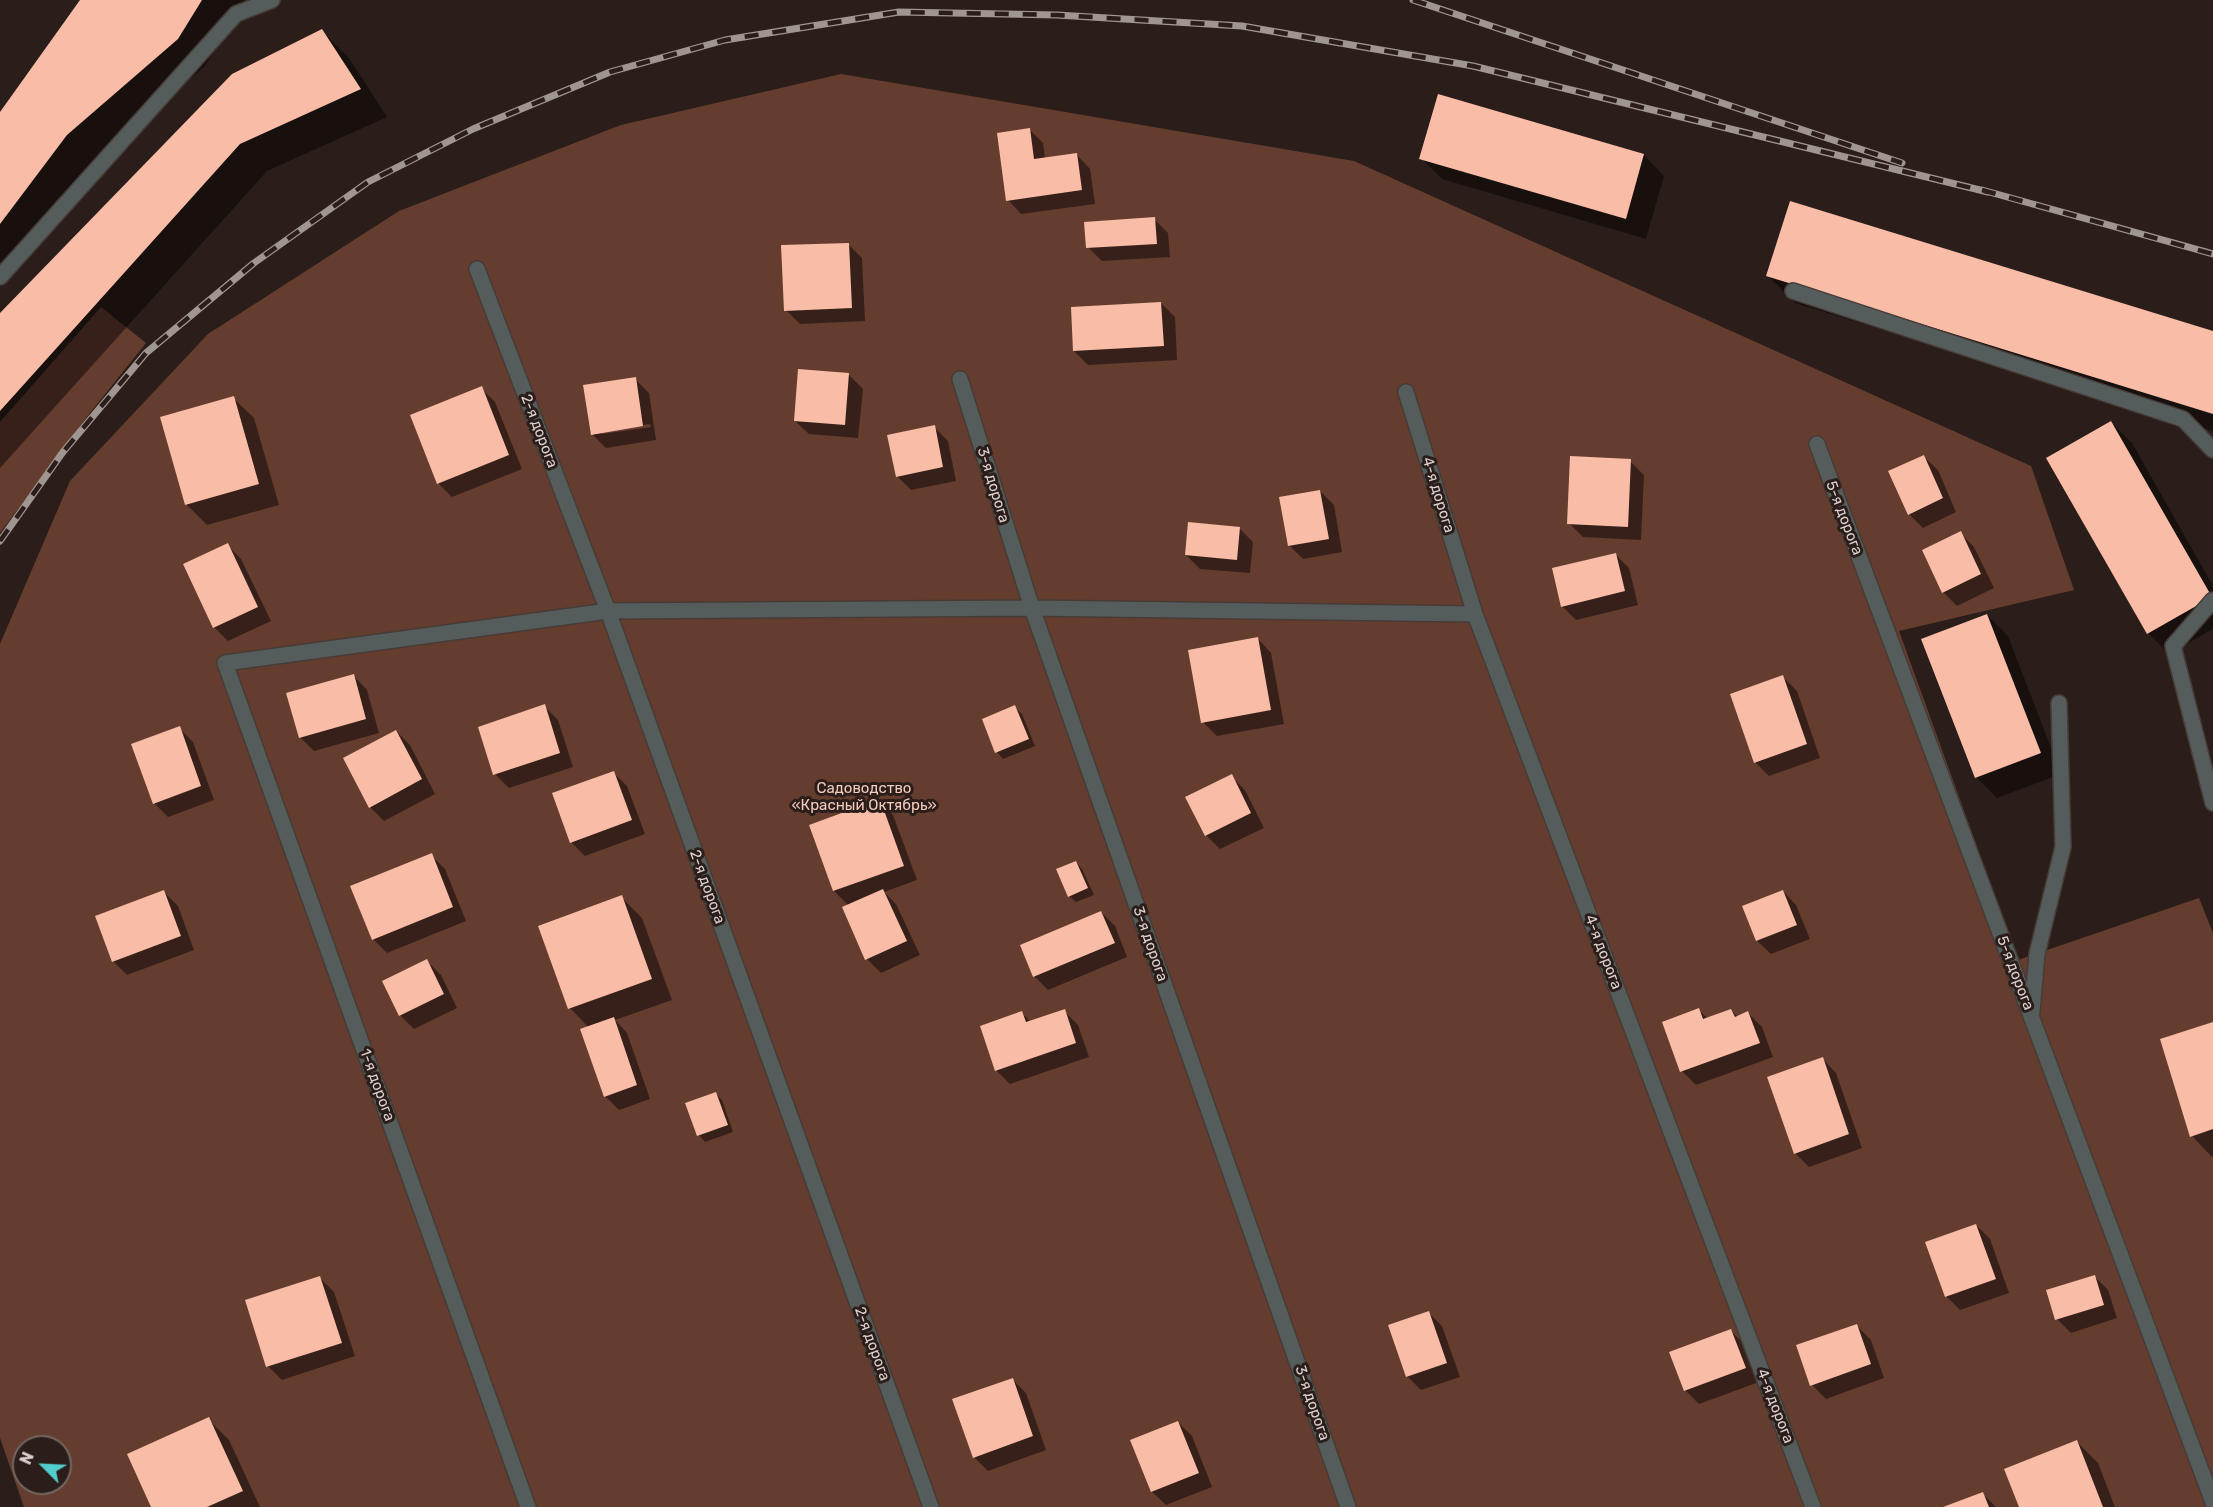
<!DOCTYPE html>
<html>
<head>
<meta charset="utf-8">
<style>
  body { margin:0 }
  #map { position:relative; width:2213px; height:1507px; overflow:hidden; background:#2b1e1a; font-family:Rubik,sans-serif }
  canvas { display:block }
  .north { position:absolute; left:12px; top:1435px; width:60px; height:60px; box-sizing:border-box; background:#2b1e1a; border:2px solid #716662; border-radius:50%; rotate:294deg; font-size:16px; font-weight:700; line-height:24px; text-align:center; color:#dad1ce }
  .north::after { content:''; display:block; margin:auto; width:21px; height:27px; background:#52cdcd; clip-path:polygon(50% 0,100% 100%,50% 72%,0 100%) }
</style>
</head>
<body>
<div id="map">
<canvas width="2213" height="1507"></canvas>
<div class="north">N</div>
</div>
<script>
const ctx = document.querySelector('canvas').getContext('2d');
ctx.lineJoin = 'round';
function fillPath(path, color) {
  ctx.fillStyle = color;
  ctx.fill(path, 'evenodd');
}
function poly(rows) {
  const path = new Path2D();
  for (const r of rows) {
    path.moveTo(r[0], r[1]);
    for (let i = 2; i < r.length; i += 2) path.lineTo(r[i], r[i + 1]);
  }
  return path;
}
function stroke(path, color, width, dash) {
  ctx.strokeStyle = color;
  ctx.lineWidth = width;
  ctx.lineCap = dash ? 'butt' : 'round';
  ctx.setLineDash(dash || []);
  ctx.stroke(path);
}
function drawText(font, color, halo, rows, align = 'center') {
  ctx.font = font + ' Rubik,sans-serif';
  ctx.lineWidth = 6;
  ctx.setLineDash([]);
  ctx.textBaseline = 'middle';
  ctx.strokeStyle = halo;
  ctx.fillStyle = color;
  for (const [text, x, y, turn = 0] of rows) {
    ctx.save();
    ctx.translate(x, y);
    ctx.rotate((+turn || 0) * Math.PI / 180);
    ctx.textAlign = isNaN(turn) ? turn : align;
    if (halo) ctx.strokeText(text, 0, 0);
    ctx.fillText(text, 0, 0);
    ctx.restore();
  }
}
fillPath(poly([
  [841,74,1354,161,2031,466,2074,590,1899,631,2018,960,2199,898,2213,933,2213,1507,24,1507,0,1438,0,644,70,481,208,334,399,211,621,125],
  [24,1447,60,1447,60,1483,24,1483],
  [101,307,146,343,90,413,0,533,0,422]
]), '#653d2f');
fillPath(poly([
  [82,0,245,0,205,66,94,162,0,287,0,114],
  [322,31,349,58,387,117,267,171,0,468,0,316],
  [1029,129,1043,143,1045,159,1077,155,1090,169,1095,204,1021,214,1008,200],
  [1644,155,1664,176,1646,239,1442,179,1421,158],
  [1154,219,1168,233,1170,257,1102,261,1088,247],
  [848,244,862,258,865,321,800,324,786,310],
  [1768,276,2213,333,2213,431,1795,303],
  [1161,303,1175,317,1177,360,1088,365,1074,351],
  [849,375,863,389,858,438,809,434,795,421],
  [635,379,649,393,656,440,606,448,592,434],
  [650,424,651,427,602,434,602,431],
  [481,388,495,402,522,469,452,497,438,483],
  [233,398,254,418,279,505,207,525,186,504],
  [2111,423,2132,443,2213,586,2213,629,2169,654,2148,633,2048,459],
  [934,427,948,441,956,481,911,490,897,476],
  [1924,457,1938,470,1956,512,1923,528,1909,514],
  [1630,461,1644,475,1641,540,1583,537,1569,523],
  [1320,491,1334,505,1342,552,1303,559,1289,545],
  [1239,528,1253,542,1250,573,1200,569,1186,555],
  [1960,533,1974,547,1994,588,1957,606,1943,592],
  [227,545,241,559,271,621,228,641,214,627],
  [1615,554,1629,568,1638,605,1576,620,1562,606],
  [1987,615,2008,636,2061,774,1997,798,1977,778,1923,640],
  [1258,639,1271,653,1284,724,1217,736,1203,722],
  [354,676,367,690,379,733,314,751,300,737],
  [1783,677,1797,691,1820,758,1769,776,1755,762],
  [544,706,558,720,573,767,509,788,495,774],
  [1015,707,1022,714,1035,746,1003,759,997,752],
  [179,728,193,742,214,800,168,817,154,803],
  [396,731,410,745,435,794,384,821,370,807],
  [613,772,627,786,645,834,585,856,571,842],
  [1231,776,1245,790,1264,828,1220,849,1206,835],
  [879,801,893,815,917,880,884,892,896,904,920,955,881,973,867,959,849,906,834,891,811,826],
  [431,855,445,869,466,921,387,953,373,939],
  [1076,862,1082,869,1094,895,1076,902,1069,896],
  [1783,891,1796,905,1810,939,1771,954,1757,941],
  [164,892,178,906,194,950,127,975,113,961],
  [621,897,642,918,672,1000,615,1020,627,1033,650,1099,619,1110,605,1096,589,1028,570,1008,540,927],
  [1101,912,1115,926,1127,957,1048,990,1034,976],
  [427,961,441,975,457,1008,414,1029,400,1015],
  [1699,1010,1708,1019,1731,1010,1738,1017,1748,1013,1762,1027,1773,1057,1696,1085,1682,1071],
  [1064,1011,1078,1025,1089,1057,1010,1084,996,1070,1022,1013,1031,1022],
  [2213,1024,2213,1156,2212,1157,2192,1136],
  [1823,1059,1836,1073,1862,1148,1809,1167,1795,1153],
  [715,1093,722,1100,733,1132,705,1142,699,1135],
  [1976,1225,1990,1239,2009,1293,1960,1310,1946,1296],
  [2094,1276,2108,1290,2117,1318,2071,1333,2057,1319],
  [320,1278,334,1292,355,1356,282,1380,268,1366],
  [1428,1312,1442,1326,1460,1377,1421,1390,1407,1376],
  [1857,1326,1871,1340,1884,1378,1826,1399,1812,1385],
  [1731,1331,1745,1345,1759,1382,1699,1404,1685,1390],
  [1012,1379,1026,1393,1046,1450,988,1471,974,1457],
  [208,1419,229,1440,260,1507,153,1507],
  [1178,1422,1192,1436,1212,1487,1166,1505,1152,1492,1132,1441],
  [2077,1442,2098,1463,2115,1507,2020,1507],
  [1983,1494,1996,1507,1947,1507]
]), '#0007');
fillPath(poly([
  [80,0,202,0,178,39,67,135,0,224,0,112],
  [322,29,361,89,240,144,0,411,0,313,232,74],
  [1438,94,1644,154,1626,219,1419,159],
  [1030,128,1034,159,1077,153,1082,190,1006,201,997,133],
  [1790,201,2213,331,2213,414,1766,276],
  [1155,217,1157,244,1086,248,1084,222],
  [849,243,852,308,784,311,781,245],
  [1161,302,1164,346,1073,351,1071,307],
  [798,369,849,373,845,425,794,421],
  [636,377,643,426,591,435,583,385],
  [482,386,509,455,437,484,410,415],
  [234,396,259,484,185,505,160,417],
  [2111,421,2212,597,2147,634,2046,458],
  [935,425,943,467,896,477,887,435],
  [1924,455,1943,498,1908,515,1888,471],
  [1570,456,1631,459,1628,527,1567,524],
  [1320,490,1329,539,1288,546,1279,497],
  [1188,522,1240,527,1237,560,1185,555],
  [1961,531,1981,574,1942,593,1922,550],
  [228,543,258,607,213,628,183,564],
  [1616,553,1625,591,1561,607,1552,568],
  [1987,614,2041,753,1975,778,1921,639],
  [1258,637,1271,710,1201,723,1188,650],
  [354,674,366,719,299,738,286,693],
  [1783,675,1807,744,1754,763,1730,694],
  [545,704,560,753,493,775,478,727],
  [1015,705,1029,739,995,753,982,719],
  [180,726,201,786,153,804,131,744],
  [396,730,422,779,369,808,343,758],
  [614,771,632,820,570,843,552,793],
  [1232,774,1251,813,1205,836,1185,797],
  [880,799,904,866,833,891,809,825],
  [432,853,453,907,372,940,350,886],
  [1076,861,1088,888,1068,897,1056,869],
  [883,889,907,941,865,960,842,907],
  [164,890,181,936,112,962,95,916],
  [1783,890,1797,925,1756,941,1742,906],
  [622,895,652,979,568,1009,538,926],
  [1101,911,1115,943,1033,977,1020,945],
  [427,959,444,994,399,1016,382,981],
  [1699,1008,1703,1019,1731,1009,1735,1017,1748,1011,1760,1043,1680,1072,1662,1022],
  [1065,1009,1076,1043,995,1071,980,1026,1022,1011,1026,1022],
  [614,1017,637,1085,604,1097,580,1029],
  [2213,1022,2213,1129,2190,1137,2160,1039],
  [1823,1057,1849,1134,1794,1154,1767,1077],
  [716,1092,728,1125,697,1136,685,1103],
  [1976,1224,1996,1279,1945,1297,1925,1242],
  [2095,1275,2104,1305,2055,1320,2046,1290],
  [320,1276,342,1343,266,1367,245,1300],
  [1429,1311,1447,1363,1406,1377,1388,1325],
  [1857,1324,1871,1364,1810,1386,1796,1345],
  [1731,1329,1746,1368,1684,1391,1669,1352],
  [1013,1378,1033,1436,973,1458,952,1399],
  [209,1417,243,1491,207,1507,151,1507,127,1454],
  [1178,1421,1199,1473,1151,1492,1130,1440],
  [2077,1440,2103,1507,2019,1507,2004,1469],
  [1983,1492,1989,1507,1943,1507]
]), '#f8bca7');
const service = poly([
  [477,269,608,611,931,1507],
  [0,277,236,14,272,0],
  [1793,291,2183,419,2213,450],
  [960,379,1032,608,1348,1507],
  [1406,392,1475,614,1813,1507],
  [1817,444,2213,1502],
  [2213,600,2173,646,2213,803],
  [2032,1012,2037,954,2063,847,2059,703],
  [528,1507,225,663,608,611,1032,608,1475,614]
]);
stroke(service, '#473b37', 18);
stroke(service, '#555d5c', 15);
const rail = poly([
  [1413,0,1902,163],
  [1982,190,2213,254],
  [0,541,63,452,146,353,254,263,368,182,473,129,610,72,725,40,899,12,1057,15,1242,26,1473,66,1988,192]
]);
stroke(rail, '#9f9591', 7);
stroke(rail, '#2b1e1a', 4.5, [14]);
drawText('15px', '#dad1ce', '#2b1e1a', [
  ["2-я дорога",539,431,69],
  ["3-я дорога",993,485,73],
  ["4-я дорога",1438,495,73],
  ["5-я дорога",1844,518,69],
  ["2-я дорога",707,887,70],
  ["3-я дорога",1150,944,71],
  ["4-я дорога",1603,952,69],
  ["5-я дорога",2015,973,69],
  ["1-я дорога",377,1085,70],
  ["2-я дорога",872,1344,70],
  ["3-я дорога",1312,1403,71],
  ["4-я дорога",1775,1406,69]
]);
drawText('15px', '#f4ccbe', '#2b1e1a', [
  ["Садоводство",864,789],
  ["«Красный Октябрь»",864,806]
]);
</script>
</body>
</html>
